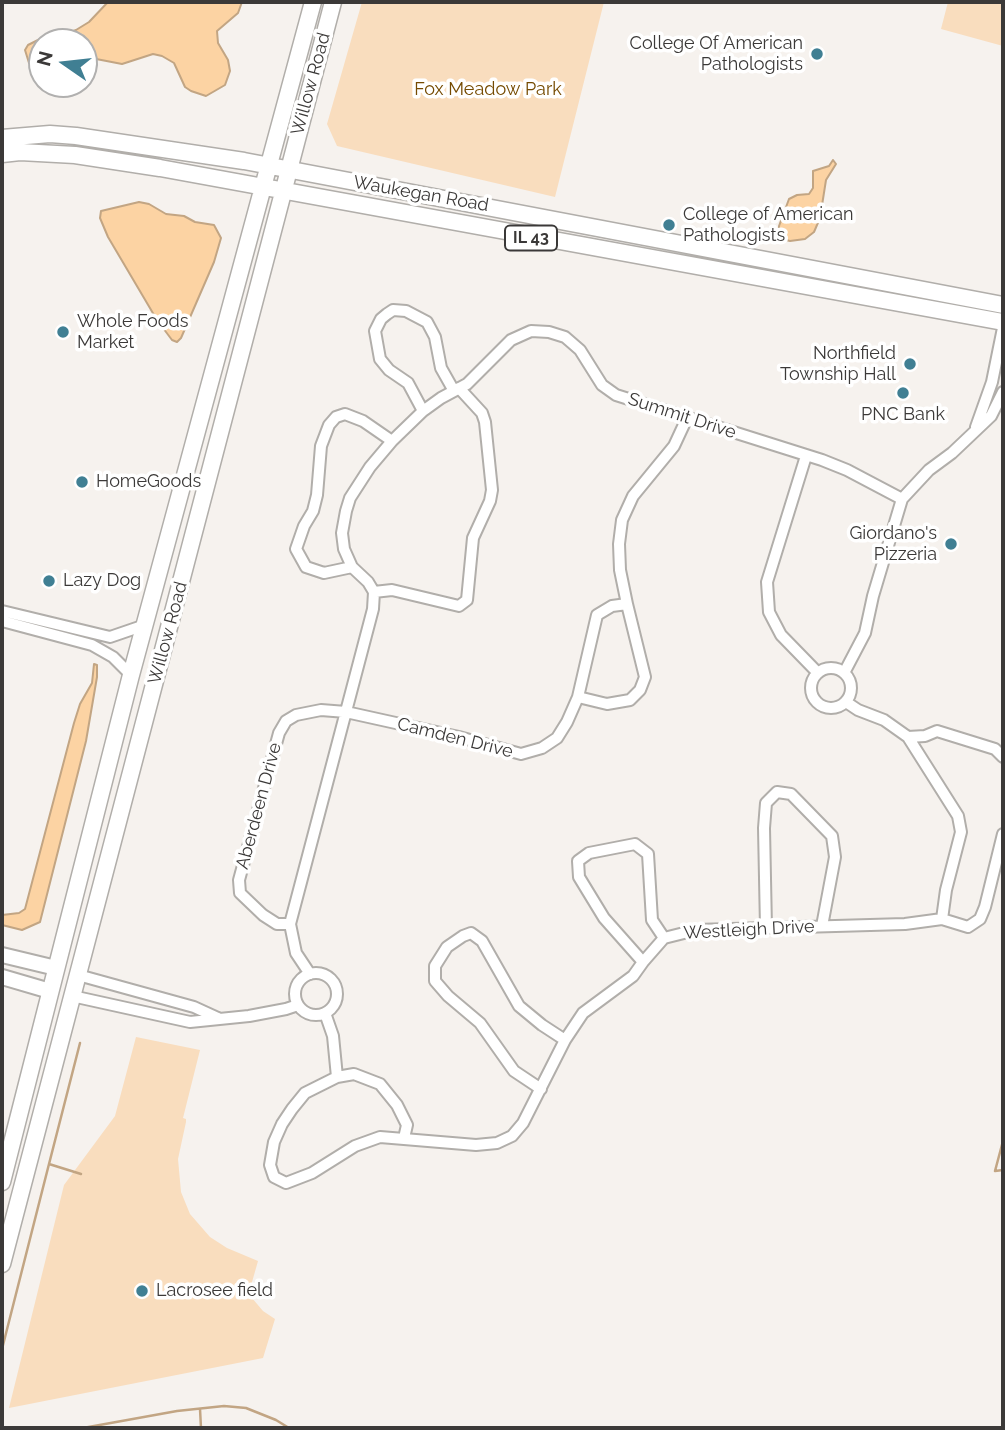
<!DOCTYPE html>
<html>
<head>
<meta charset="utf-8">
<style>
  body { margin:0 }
  #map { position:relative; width:1005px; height:1430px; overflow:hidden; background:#f6f2ee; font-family:Raleway,sans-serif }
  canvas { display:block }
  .frame { position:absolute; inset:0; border:4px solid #3b3938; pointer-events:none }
  .north { position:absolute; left:28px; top:28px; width:70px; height:70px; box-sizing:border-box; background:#fff; border:2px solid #b1b0af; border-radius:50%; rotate:284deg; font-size:19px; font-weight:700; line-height:28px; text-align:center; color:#3b3938 }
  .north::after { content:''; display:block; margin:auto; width:24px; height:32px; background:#407f93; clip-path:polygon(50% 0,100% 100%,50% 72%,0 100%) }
</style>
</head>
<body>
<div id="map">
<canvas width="1005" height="1430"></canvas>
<div class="frame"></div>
<div class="north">N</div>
</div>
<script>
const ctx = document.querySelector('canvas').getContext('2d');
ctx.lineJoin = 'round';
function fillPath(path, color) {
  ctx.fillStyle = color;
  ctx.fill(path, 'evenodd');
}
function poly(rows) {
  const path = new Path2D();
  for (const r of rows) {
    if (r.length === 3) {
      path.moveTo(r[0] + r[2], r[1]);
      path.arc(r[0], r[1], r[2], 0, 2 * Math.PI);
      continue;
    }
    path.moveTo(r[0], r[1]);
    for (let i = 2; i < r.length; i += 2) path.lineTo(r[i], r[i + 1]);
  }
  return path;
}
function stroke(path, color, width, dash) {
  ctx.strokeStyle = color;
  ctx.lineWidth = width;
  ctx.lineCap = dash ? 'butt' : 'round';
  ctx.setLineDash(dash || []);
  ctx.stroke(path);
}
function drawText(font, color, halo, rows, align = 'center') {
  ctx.font = font + ' Raleway,sans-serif';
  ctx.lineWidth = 7;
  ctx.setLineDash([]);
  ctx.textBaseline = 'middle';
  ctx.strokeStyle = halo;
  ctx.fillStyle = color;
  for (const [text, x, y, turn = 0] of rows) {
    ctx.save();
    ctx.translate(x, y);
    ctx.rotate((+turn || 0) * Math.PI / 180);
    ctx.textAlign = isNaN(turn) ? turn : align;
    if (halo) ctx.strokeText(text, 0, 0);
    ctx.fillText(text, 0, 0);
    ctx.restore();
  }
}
fillPath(poly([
  [362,2,604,2,555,197,337,146,327,124],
  [948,2,1003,2,1003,46,941,29],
  [136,1037,200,1050,183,1118,186,1119,186,1122,178,1159,181,1192,190,1214,210,1237,227,1248,258,1261,252,1282,252,1298,263,1311,275,1319,263,1358,9,1408,64,1185,115,1116]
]), '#f9ddbe');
const water = poly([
  [108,2,242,2,238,13,217,31,218,43,228,60,230,71,225,85,206,96,191,91,185,87,174,63,162,56,153,54,122,64,91,58,84,61,84,42,42,42,42,67,29,63,25,50,28,45,42,38,57,37,76,30,89,22,108,2],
  [833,160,836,164,826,180,820,218,814,232,805,239,790,241,782,239,779,234,779,226,789,199,797,195,809,194,813,188,813,171,829,166,833,160],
  [139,202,149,204,166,214,184,216,195,222,214,225,221,238,214,262,181,338,177,342,172,340,157,320,108,237,100,218,101,211,139,202],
  [94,664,97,665,97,677,86,741,40,922,22,930,2,925,2,915,19,913,25,909,74,723,80,704,92,683,94,664]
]);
fillPath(water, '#fcd3a3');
stroke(water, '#c2a583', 2);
stroke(poly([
  [1003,1141,995,1171,1003,1170],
  [49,1164,80,1043],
  [2,1349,49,1164,81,1174],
  [200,1409,201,1428],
  [83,1428,177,1411,224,1406,246,1408,276,1420,289,1428]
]), '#c2a583', 2.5);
const street = poly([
  [423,411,408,383,389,370,380,359,375,331,381,319,387,314,393,310,406,311,427,322,435,337,441,368,454,391],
  [976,427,992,382,1003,328],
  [806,456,767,582,769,612,781,635,818,673],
  [352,567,324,573,306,567,296,549,304,526,313,511,317,495,321,446,329,425,336,417,345,414,363,421,392,441],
  [374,592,392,590,459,606,467,600,473,538,490,501,492,490,485,422,482,413,459,388],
  [2,611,110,637,145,625],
  [2,621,92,645,113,657,131,675],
  [831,688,20],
  [844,673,865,633,873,596,902,499,929,470,952,453,991,416,1003,392],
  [578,697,607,704,630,700,640,690,645,677,627,604],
  [846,702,858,710,884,720,908,737,925,736,937,731,995,749,1003,757],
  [908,737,958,816,961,832,946,890,942,919],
  [290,924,277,924,263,915,240,893,239,880,279,733,286,721,296,715,321,710,346,712,459,737,521,754,542,748,557,738,567,722,578,697,597,615,612,606,627,604,620,570,619,544,622,520,633,496,674,446,687,418],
  [766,928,764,828,766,803,777,792,791,794,832,836,835,857,822,926],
  [643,962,604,918,579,877,578,861,589,853,635,844,648,854,652,920,664,938],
  [316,994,21],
  [310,974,296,953,290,924,373,609,374,592,368,582,352,567,344,549,342,533,346,511,350,498,370,467,392,441,423,411,441,398,467,384,511,340,531,331,549,332,565,337,580,350,602,385,616,395,822,460,847,470,902,499],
  [78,975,194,1007,218,1018],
  [72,996,190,1022,249,1016,286,1009,298,1005],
  [325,1013,333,1036,337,1077],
  [541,1089,514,1071,480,1023,448,996,435,981,435,966,447,947,463,936,471,933,482,941,519,1006,542,1025,565,1040],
  [404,1138,407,1125,397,1105,380,1084,354,1074,337,1077,305,1093,292,1109,282,1124,274,1142,270,1165,274,1177,286,1183,312,1173,355,1146,380,1137,476,1145,497,1143,512,1136,523,1123,565,1040,583,1013,633,976,643,962,664,938,696,930,905,924,942,919,968,927,980,919,985,907,1003,834]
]);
const secondary = poly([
  [2,955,56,968],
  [2,977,50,991]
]);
const primary = poly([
  [2,138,50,134,76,136,244,161,1003,305],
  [2,154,20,152,75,155,160,168,1003,322],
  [2,1182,131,675,313,2],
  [2,1264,333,2]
]);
stroke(street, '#b1aeaa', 14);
stroke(secondary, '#b1aeaa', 18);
stroke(primary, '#b1aeaa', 19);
stroke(street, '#fff', 10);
stroke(secondary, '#fff', 14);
stroke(primary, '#fff', 16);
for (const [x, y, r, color] of [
  [817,54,7,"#407f93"],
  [669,225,7,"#407f93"],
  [63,332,7,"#407f93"],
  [910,364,7,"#407f93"],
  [903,393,7,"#407f93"],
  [82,482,7,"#407f93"],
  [951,544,7,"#407f93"],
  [49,581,7,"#407f93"],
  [142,1291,7,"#407f93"]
]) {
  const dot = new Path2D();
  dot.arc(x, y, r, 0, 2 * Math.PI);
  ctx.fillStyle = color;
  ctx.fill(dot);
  stroke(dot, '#fff', 2.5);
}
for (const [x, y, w] of [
  [531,238,52]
]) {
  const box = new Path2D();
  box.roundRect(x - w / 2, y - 12.5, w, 25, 5);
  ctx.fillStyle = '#fff';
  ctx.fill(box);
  stroke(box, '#3b3938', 2);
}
drawText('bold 16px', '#3b3938', null, [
  ["IL 43",531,238]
]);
drawText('18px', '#3b3938', '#fff', [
  ["College Of American",803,44,"right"],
  ["Pathologists",803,65,"right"],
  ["College of American",683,215],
  ["Pathologists",683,236],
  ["Whole Foods",77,322],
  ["Market",77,343],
  ["Northfield",896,354,"right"],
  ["Township Hall",896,375,"right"],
  ["PNC Bank",903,415,"center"],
  ["HomeGoods",96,482],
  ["Giordano's",937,534,"right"],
  ["Pizzeria",937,555,"right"],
  ["Lazy Dog",63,581],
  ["Lacrosee field",156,1291]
], 'left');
drawText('18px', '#3b3938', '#fff', [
  ["Willow Road",311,84,-75],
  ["Waukegan Road",421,194,10],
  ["Summit Drive",682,416,18],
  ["Willow Road",168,633,-75],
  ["Camden Drive",455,738,14],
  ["Aberdeen Drive",259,806,-75],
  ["Westleigh Drive",749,930,-3]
]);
drawText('18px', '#754a01', '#fff', [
  ["Fox Meadow Park",488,90]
]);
</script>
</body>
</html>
